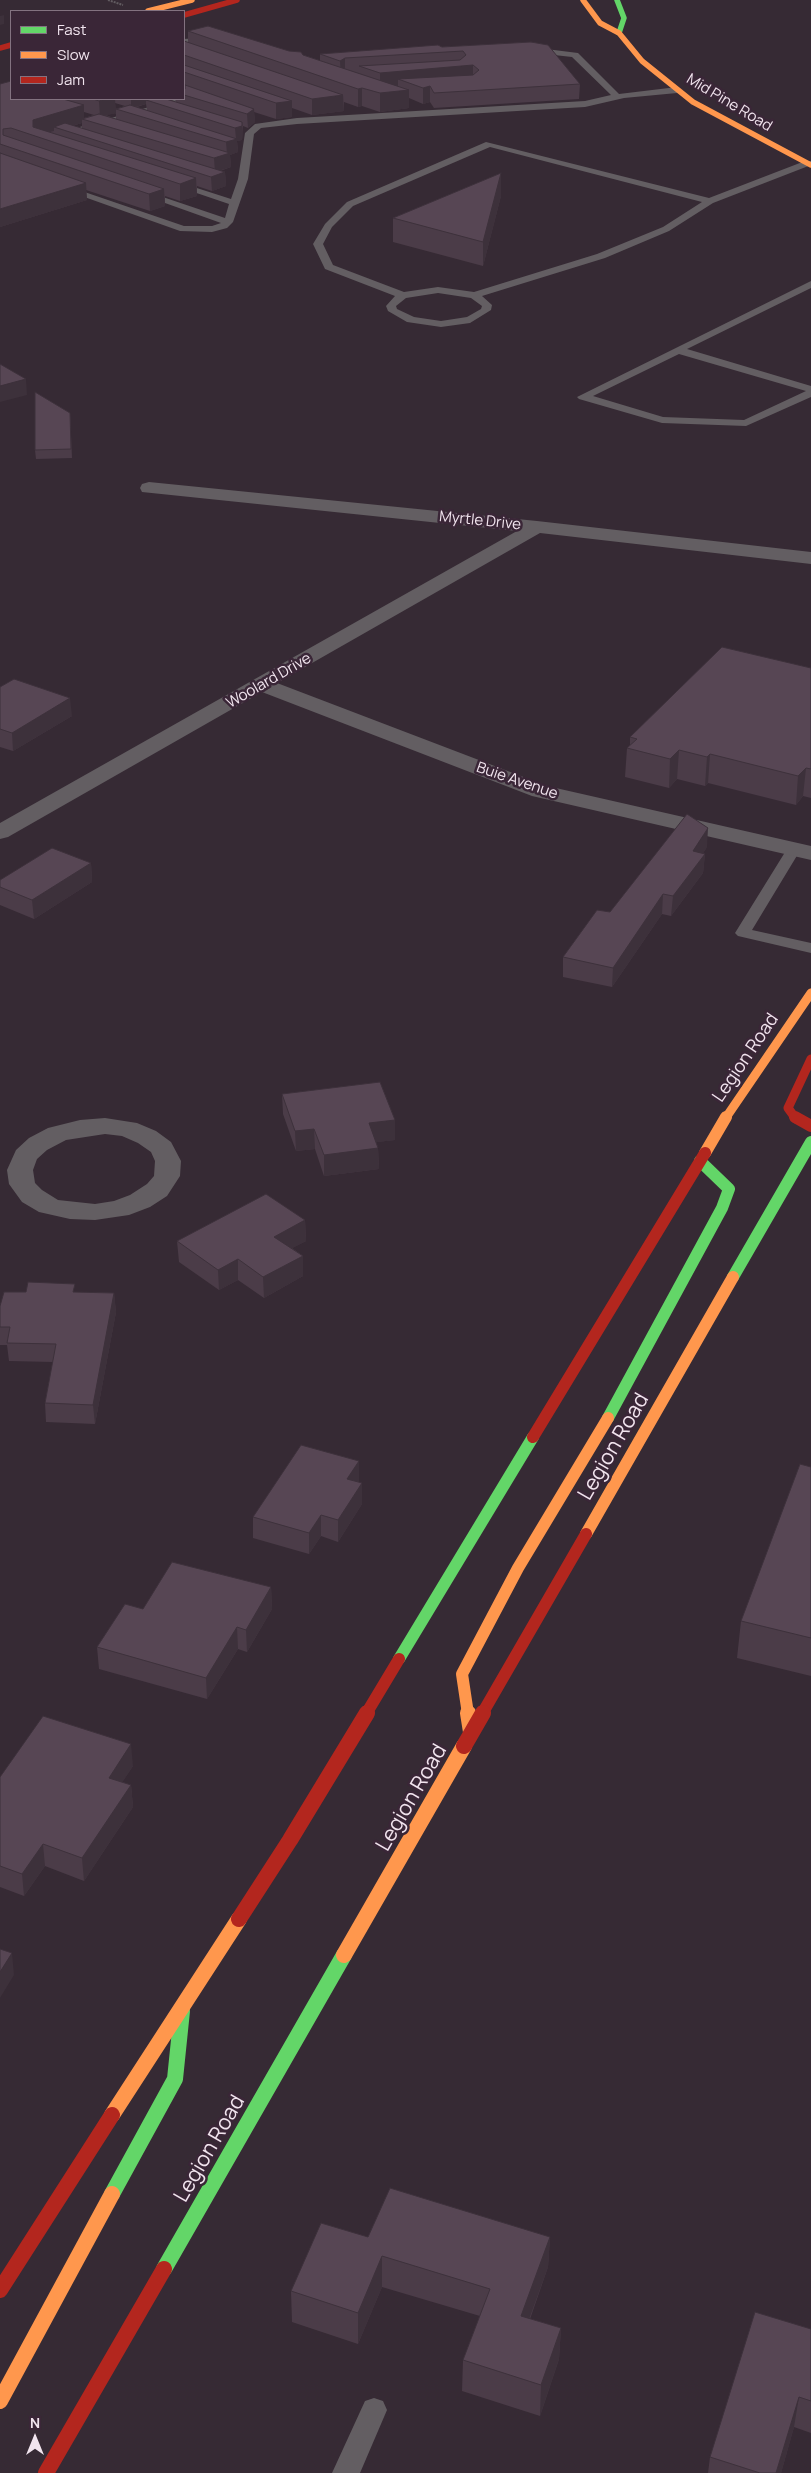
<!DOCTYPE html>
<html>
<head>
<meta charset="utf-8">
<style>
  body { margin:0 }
  #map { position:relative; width:811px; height:2473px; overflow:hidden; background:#362a34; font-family:Manrope,sans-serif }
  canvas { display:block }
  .legend { position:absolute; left:10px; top:10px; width:175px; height:90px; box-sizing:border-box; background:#3a2637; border:1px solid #837280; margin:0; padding:6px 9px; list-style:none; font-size:15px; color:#f1e4ee }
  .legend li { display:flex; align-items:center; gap:10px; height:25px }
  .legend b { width:25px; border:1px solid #837280 }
  .north { position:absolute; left:10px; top:2413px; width:50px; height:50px; -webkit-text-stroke:4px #3a2637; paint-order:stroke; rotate:0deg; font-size:14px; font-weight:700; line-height:20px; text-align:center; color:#f1e4ee }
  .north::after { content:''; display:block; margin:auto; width:18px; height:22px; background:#f1e4ee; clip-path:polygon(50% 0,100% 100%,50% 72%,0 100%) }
</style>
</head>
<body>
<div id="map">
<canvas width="811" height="2473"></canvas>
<ul class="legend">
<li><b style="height:6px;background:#63d668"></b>Fast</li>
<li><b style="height:6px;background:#ff974d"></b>Slow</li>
<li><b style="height:6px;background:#b3261e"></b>Jam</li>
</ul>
<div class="north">N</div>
</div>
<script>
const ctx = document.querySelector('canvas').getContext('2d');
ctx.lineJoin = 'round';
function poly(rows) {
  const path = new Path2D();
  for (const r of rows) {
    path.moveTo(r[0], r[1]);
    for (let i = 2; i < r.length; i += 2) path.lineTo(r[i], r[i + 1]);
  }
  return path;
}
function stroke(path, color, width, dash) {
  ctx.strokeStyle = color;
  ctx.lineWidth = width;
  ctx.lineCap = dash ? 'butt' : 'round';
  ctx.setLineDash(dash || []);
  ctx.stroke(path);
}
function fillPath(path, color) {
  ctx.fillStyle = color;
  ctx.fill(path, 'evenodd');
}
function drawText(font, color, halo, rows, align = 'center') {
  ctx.font = font + ' Manrope,sans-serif';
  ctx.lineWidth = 5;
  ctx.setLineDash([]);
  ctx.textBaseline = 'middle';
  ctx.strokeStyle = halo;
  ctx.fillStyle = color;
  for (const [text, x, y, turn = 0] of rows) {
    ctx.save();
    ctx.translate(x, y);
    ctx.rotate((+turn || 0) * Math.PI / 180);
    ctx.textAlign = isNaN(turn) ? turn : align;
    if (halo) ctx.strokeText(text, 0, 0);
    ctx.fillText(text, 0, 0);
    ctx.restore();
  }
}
stroke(poly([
  [108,0,123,5]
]), '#625c61', 2, [2, 1]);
fillPath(poly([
  [211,37,215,39,214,41,184,43,184,39,211,37],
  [530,47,578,53,619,94,677,87,681,90,677,93,624,98,585,107,297,124,261,128,254,134,248,179,233,222,227,228,212,232,180,231,59,188,67,186,184,226,212,226,221,223,137,193,145,191,225,218,229,204,170,184,175,181,231,199,238,179,245,133,255,124,297,118,585,101,611,95,572,57,527,52,527,48,530,47],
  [184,97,184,101,60,137,52,135,184,97],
  [486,142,709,198,805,161,811,161,811,165,713,203,669,231,605,258,482,296,492,305,491,310,470,323,441,327,407,322,388,311,386,306,395,296,325,269,313,244,325,224,347,202,486,142],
  [490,147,702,202,663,227,597,254,474,292,438,287,404,292,333,265,323,244,332,227,353,206,490,147],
  [438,293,471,298,482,306,481,309,467,317,441,321,414,317,397,309,396,306,406,298,438,293],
  [811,281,811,288,687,349,811,386,811,397,746,426,662,423,579,399,577,397,811,281],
  [679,354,806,391,744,420,663,417,593,396,679,354],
  [794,845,801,849,752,930,811,943,811,953,738,936,735,933,787,849,794,845],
  [374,2398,383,2401,387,2410,360,2473,332,2473,365,2401,374,2398]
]), '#635e62');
fillPath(poly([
  [149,482,537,521,811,552,811,564,540,533,277,683,547,786,811,846,811,860,532,796,262,692,8,837,0,839,0,823,517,531,142,492,140,488,142,484,149,482],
  [105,1118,137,1123,156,1131,171,1142,181,1161,180,1176,167,1196,150,1207,129,1215,95,1220,70,1219,39,1212,22,1202,9,1184,7,1170,16,1150,29,1138,48,1128,80,1120,105,1118],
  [105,1134,122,1136,138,1143,151,1152,155,1161,154,1176,147,1184,130,1195,114,1201,95,1204,58,1200,42,1190,35,1183,33,1170,37,1159,47,1150,66,1140,105,1134]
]), '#635e62');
stroke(poly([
  [617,0,624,18,619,33]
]), '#63d668', 5.5);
stroke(poly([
  [733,1277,811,1142],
  [608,1418,722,1208,729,1189,700,1161],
  [399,1659,533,1437]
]), '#63d668', 12);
stroke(poly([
  [112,2194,175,2079,182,2011],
  [164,2269,344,1955]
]), '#63d668', 16);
stroke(poly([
  [583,0,600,23,619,33,642,61,693,102,811,165],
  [148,11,192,0]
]), '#ff974d', 5.5);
stroke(poly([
  [725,1119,811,993]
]), '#ff974d', 9);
stroke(poly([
  [705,1153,726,1117],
  [586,1534,733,1277],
  [468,1714,462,1674,518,1568,608,1418]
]), '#ff974d', 12);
stroke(poly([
  [468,1713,471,1732],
  [344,1955,464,1746],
  [112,2115,239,1919],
  [0,2401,112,2194]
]), '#ff974d', 16);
stroke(poly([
  [184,15,237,0],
  [0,48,11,45]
]), '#b3261e', 5.5);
stroke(poly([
  [796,1119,788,1108,811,1059]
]), '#b3261e', 9);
stroke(poly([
  [795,1117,811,1126],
  [533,1437,705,1153],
  [366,1714,399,1659],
  [482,1714,586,1534]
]), '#b3261e', 12);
stroke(poly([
  [464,1746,483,1713],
  [239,1919,290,1840,367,1713],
  [0,2290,112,2115],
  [46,2473,164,2269]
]), '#b3261e', 16);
fillPath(poly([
  [188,31,303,55,320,61,320,54,531,42,580,84,579,99,434,108,430,102,423,104,409,98,409,108,380,112,362,106,358,107,344,102,344,111,312,115,292,108,292,117,276,119,254,112,255,122,248,128,243,126,242,140,237,141,238,152,230,155,231,167,220,171,225,172,226,186,212,191,197,186,197,196,180,201,165,196,165,206,150,211,86,190,87,200,0,227,0,84,11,99,169,99,167,99,176,102,175,99,184,99,184,89,185,88,184,89,184,41,188,43],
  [115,103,125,106,116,109,116,119,106,115,116,113],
  [146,104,147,110,137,107],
  [84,112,94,115,84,118],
  [82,123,82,129,72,126],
  [501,173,501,196,483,266,393,242,393,218],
  [70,413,72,458,36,459,35,450],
  [811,668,811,798,803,796,796,805,708,783,705,786,677,779,669,788,625,777,627,748,630,745,630,737],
  [0,687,72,716,13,751,0,747],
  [707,847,703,853,705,854,703,873,671,916,662,914,612,987,563,977,563,957,610,912],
  [91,863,92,882,34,919,0,905,0,880],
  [282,1094,395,1120,395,1140,376,1142,378,1148,379,1169,324,1176,315,1149,296,1151,283,1114],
  [305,1220,306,1241,292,1248,303,1256,303,1276,264,1298,238,1280,219,1290,179,1262,177,1241],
  [76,1292,114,1293,116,1312,95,1424,46,1422,45,1403,53,1362,9,1361,7,1345,0,1345,0,1306],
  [359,1461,359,1482,362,1504,338,1542,321,1536,309,1554,253,1538,253,1517],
  [811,1467,811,1676,737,1658,741,1621],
  [271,1587,272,1609,247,1652,238,1649,207,1699,99,1669,97,1647,143,1609],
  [133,1766,122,1782,131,1785,133,1807,84,1881,45,1866,24,1896,0,1887,0,1777],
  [368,2237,550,2237,548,2267,530,2319,561,2328,559,2359,540,2416,462,2391,463,2360,480,2316,382,2287,358,2344,292,2322,291,2291],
  [811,2329,811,2433,794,2427,781,2473,708,2473,710,2457]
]), '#4b3c48');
fillPath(poly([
  [4,15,4,24,0,25,0,16],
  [345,58,345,73,341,76,340,61],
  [473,65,473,80,398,79,398,87,380,88,380,73],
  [184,72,185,88,184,89],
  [430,86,430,102,423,104,423,88],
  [362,88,362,106,358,107,358,89],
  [409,90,409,108,380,112,380,93],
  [343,95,344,111,312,115,312,99],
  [106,99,115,99,116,113,100,117,99,101],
  [131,99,169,99,154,102,146,100,146,104,131,108],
  [292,101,292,117,276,119,276,103],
  [84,105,84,119,82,119,82,123,60,129,54,127,54,131,34,136,33,120],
  [254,109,255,122,248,128,247,114],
  [242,122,243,135,242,140,237,141,238,152,230,155,231,167,215,172,214,158,227,154,226,142,236,139,235,128],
  [225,172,226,186,212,191,211,177],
  [501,173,501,196,483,266,483,242],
  [196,178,197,196,180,201,180,184],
  [86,183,87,200,0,227,0,209],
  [164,189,165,206,150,211,149,194],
  [26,379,27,395,0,402,0,386],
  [70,698,72,716,13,751,12,733],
  [679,750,677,779,669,788,670,759],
  [710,754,708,783,705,786,707,757],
  [806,768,803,796,796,805,798,776],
  [708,828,707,847,692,870,693,851],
  [705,854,703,873,671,916,673,896],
  [91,863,92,882,34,919,32,900],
  [663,894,662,914,612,987,613,968],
  [395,1120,395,1140,369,1143,369,1123],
  [314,1129,315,1149,296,1151,295,1131],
  [378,1148,379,1169,324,1176,324,1155],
  [305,1220,306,1241,275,1257,274,1237],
  [303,1256,303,1276,264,1298,263,1277],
  [238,1259,238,1280,219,1290,218,1270],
  [114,1293,116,1312,95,1424,93,1405],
  [359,1461,359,1482,347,1479],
  [362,1483,362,1504,338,1542,338,1520],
  [321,1515,321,1536,309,1554,309,1533],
  [271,1587,272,1609,247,1652,246,1630],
  [237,1627,238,1649,207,1699,206,1678],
  [131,1744,133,1766,111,1800,109,1778],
  [131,1785,133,1807,84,1881,82,1858],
  [43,1844,45,1866,24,1896,22,1874],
  [12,1953,14,1975,0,1998,0,1972],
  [550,2237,548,2267,519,2347,521,2316],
  [382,2256,382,2287,358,2344,358,2313],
  [561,2328,559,2359,540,2416,541,2385],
  [799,2397,794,2427,781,2473,776,2473]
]), '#3d313b');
const building = poly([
  [208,26,289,51,301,52,303,55,409,90,380,93,362,88,358,89,188,31,208,26],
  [184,41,343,95,312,99,184,55,184,41],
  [531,42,548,45,580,84,434,93,430,86,423,88,398,79,473,75,479,70,473,65,380,73,359,66,460,60,466,55,463,51,345,58,340,61,320,54,438,45,442,47,531,42],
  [184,65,292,101,276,103,184,72,184,65],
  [11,81,11,99,63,99,84,105,33,120,33,127,196,178,180,184,11,128,3,129,3,135,164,189,149,194,0,144,0,84,11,81],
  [185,85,254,109,247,114,184,95,184,89,185,89,185,85],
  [93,99,106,99,99,101,93,99],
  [151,99,166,99,242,122,242,126,235,128,146,100,151,99],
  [130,105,237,139,226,142,116,109,130,105],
  [99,114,230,153,214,158,82,119,99,114],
  [65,123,225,172,211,177,54,127,65,123],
  [0,153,86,183,0,209,0,153],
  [501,173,483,242,393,218,501,173],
  [0,364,26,379,0,386,0,364],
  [35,392,70,413,71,449,35,450,35,392],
  [722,647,811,668,811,769,806,768,798,776,710,754,707,757,679,750,670,759,627,748,637,739,630,737,722,647],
  [14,679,70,698,12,733,0,729,0,687,14,679],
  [687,814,708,828,693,851,705,854,673,896,663,894,613,968,563,957,597,910,610,912,687,814],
  [52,848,91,863,32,900,0,887,0,880,52,848],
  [380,1082,395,1120,369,1123,378,1148,324,1155,314,1129,295,1131,282,1094,380,1082],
  [266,1194,305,1220,274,1237,303,1256,263,1277,238,1259,218,1270,177,1241,266,1194],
  [28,1282,75,1284,73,1292,114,1293,93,1405,45,1403,56,1344,7,1343,10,1327,0,1327,0,1306,4,1292,26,1292,28,1282],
  [301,1445,359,1461,347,1479,362,1483,338,1520,321,1515,309,1533,253,1517,301,1445],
  [800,1464,811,1467,811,1638,741,1621,800,1464],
  [172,1562,271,1587,246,1630,237,1627,206,1678,97,1647,125,1604,143,1609,172,1562],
  [43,1716,131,1744,109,1778,131,1785,82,1858,43,1844,22,1874,0,1866,0,1777,43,1716],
  [0,1949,12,1953,0,1972,0,1949],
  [390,2188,550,2237,521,2316,561,2328,541,2385,463,2360,490,2289,382,2256,358,2313,291,2291,321,2223,368,2237,390,2188],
  [755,2312,811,2329,811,2401,799,2397,776,2473,760,2473,710,2457,755,2312]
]);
fillPath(building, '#574654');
stroke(building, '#3d313b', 1);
drawText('15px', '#f1e4ee', '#3a2637', [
  ["Mid Pine Road",729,103,31],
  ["Myrtle Drive",480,521,6],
  ["Woolard Drive",269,681,-30],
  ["Buie Avenue",517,781,19]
]);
drawText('18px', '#f1e4ee', '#3a2637', [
  ["Legion Road",746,1058,-56]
]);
drawText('21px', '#f1e4ee', '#3a2637', [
  ["Legion Road",614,1447,-60],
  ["Legion Road",412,1798,-60],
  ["Legion Road",210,2149,-60]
]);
</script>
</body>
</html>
